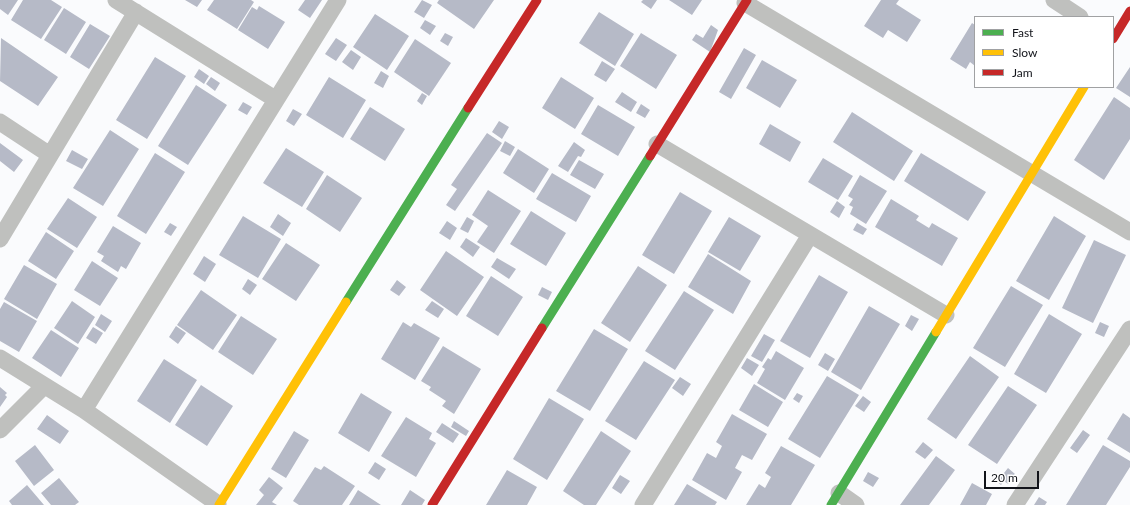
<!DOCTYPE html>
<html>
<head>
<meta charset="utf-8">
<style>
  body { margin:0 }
  #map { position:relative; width:1130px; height:505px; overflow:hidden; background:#fafbfd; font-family:Lato,sans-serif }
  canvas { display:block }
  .legend { position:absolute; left:974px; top:16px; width:140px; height:72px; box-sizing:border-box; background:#fff; border:1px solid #a0a1a3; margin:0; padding:5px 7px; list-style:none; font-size:12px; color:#12141a }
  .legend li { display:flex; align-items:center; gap:8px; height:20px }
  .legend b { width:20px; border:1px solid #a0a1a3 }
  .scale { position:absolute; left:984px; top:471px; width:55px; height:18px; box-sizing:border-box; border:2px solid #12141a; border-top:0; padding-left:5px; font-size:12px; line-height:14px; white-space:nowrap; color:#12141a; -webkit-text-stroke:3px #fff; paint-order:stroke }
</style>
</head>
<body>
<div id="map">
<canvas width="1130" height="505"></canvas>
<ul class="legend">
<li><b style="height:5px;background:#4caf50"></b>Fast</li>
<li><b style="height:5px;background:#ffc107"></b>Slow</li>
<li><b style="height:5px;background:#c62828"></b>Jam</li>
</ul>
<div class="scale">20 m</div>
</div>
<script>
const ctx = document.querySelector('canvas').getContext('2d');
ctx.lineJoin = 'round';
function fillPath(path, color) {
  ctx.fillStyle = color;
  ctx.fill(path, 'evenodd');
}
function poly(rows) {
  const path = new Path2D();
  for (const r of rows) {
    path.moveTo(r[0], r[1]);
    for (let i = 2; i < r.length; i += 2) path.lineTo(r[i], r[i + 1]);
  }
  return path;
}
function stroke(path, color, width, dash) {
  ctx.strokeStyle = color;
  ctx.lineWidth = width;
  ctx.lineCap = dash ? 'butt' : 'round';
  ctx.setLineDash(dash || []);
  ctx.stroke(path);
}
fillPath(poly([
  [0,0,18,0,8,15,0,9],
  [23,0,51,0,62,7,41,39,11,20],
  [185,0,202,0,197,7],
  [214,0,251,0,254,2,237,29,207,10],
  [305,0,322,0,310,18,298,10],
  [422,0,432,5,424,18,414,12],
  [439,0,494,0,474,29,437,3],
  [643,0,657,0,651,9,641,2],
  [669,0,702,0,692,15],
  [881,0,899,0,896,4,921,20,907,42,888,30,883,38,864,26],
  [259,6,285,22,268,49,238,30,252,7,257,10],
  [64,8,86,22,66,54,44,40],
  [599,12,634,34,615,66,579,43],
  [375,14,409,36,387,70,353,47],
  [425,20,436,26,430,35,420,28],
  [972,23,975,25,975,66,970,62,966,69,950,59],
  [90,24,110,36,89,69,70,57],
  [711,25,718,30,710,52,692,40,696,34,703,38],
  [445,33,453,37,448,46,440,41],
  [641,33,677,55,656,89,620,66],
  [1,38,58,77,38,106,0,81],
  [336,38,347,45,336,61,325,54],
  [415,39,451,63,429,96,394,72],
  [744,48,756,55,731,99,719,92],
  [351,50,361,57,353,70,342,62],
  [155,57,186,76,147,139,116,120],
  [762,60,797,80,780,108,746,88],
  [602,61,615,69,606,82,594,75],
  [1130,67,1130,97,1116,88],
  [199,69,209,76,204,84,194,77],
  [381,71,389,76,383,88,374,83],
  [211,77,220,83,215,91,206,84],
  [329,77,366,100,343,138,306,115],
  [561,77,594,98,575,129,542,108],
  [196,85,227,105,188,165,158,146],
  [622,92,637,102,631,112,615,102],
  [422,93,427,96,422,105,417,101],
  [1114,97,1130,108,1130,139,1104,180,1074,160],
  [243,102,252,107,247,115,238,110],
  [641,104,650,110,645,118,636,113],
  [598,105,635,127,618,156,581,134],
  [370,107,405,129,385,161,350,139],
  [293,109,302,114,294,126,286,121],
  [852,112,913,151,894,181,833,142],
  [499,121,509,127,502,139,492,132],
  [770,124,801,142,790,162,759,144],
  [110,130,139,149,103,206,73,188],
  [487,133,502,143,455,211,446,205,457,189,451,185],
  [505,141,515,147,510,156,500,151],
  [574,142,585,150,581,157,578,156,568,172,558,166],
  [0,143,23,160,14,172,0,161],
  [286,148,324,172,302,207,263,183],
  [518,149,549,169,534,193,503,173],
  [72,150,88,159,82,169,66,161],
  [155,153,185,172,146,234,117,216],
  [921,153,986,192,968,221,904,181],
  [823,158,853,176,838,200,808,182],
  [579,160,604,174,595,189,570,175],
  [552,173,591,196,576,222,536,199],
  [327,175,362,198,340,232,306,209],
  [860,175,887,191,866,224,850,214,853,207,849,205,853,199,848,196],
  [488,190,521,211,494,253,477,242,488,226,472,215],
  [680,192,712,211,674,274,642,255],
  [68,198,97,217,77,248,47,229],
  [891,199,919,216,916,220,929,228,932,223,958,238,942,266,875,227],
  [837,201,845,207,839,218,830,212],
  [531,211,566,233,546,266,510,244],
  [278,214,291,223,283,236,270,227],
  [243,216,281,239,258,278,219,255],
  [1054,216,1086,236,1049,300,1016,281],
  [467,217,474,221,468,233,460,229],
  [729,217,761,236,740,271,708,252],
  [447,221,457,228,450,240,439,233],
  [170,223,177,227,171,236,164,232],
  [857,223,867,229,863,235,853,230],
  [113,226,141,243,126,269,121,266,118,272,101,261,104,256,97,252],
  [46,232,74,251,56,279,28,261],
  [466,238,480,247,473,257,460,247],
  [1094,240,1126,255,1093,323,1062,308],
  [286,243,320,265,296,301,262,279],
  [446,251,484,277,457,316,420,290],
  [708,254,751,281,733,314,688,287],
  [204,256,216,264,205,282,193,274],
  [497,258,516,269,509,279,491,267],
  [92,261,118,278,100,306,74,290],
  [24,265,57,284,37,319,4,299],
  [638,266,667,285,630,342,601,323],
  [819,275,848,292,810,358,780,341],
  [491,276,523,297,498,336,466,316],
  [248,279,257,285,250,295,242,289],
  [397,280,406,287,399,296,390,290],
  [1011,286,1043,305,1005,367,973,348],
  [542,287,552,292,548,300,538,295],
  [201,290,237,315,213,350,177,325],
  [684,291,714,310,675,370,645,351],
  [72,301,95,317,78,344,54,328],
  [432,301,444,309,438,318,425,310],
  [4,302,37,321,19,352,0,341,0,309],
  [869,306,900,324,861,390,831,372],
  [101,314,112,321,105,332,95,325],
  [1049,314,1082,334,1046,393,1014,374],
  [911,315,919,319,912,331,905,326],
  [241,316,277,339,253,375,218,352],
  [403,322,411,327,414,323,440,338,415,380,381,359],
  [1100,322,1109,326,1104,337,1095,333],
  [176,326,186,333,178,344,169,337],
  [93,327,103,333,96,344,86,338],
  [594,329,628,349,590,411,556,391],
  [51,330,79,348,61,377,32,358],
  [764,334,775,340,762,362,751,356],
  [443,346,481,369,454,414,442,406,446,401,429,390,431,387,421,381],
  [776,351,804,368,785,400,757,383,765,369,762,367,768,358,771,360],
  [825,353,835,359,828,371,818,365],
  [970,356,999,377,956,439,927,419],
  [747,358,759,365,752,376,741,368],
  [164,359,197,380,170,423,137,401],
  [644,361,675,380,636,440,605,421],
  [827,376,859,395,820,458,788,439],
  [680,377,691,384,683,396,672,388],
  [754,384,783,402,768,427,739,410],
  [201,385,233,406,207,446,175,425],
  [1008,386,1037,405,997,464,968,445],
  [0,387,7,393,5,395,7,397,0,407],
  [361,393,392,412,369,452,338,433],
  [797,393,803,396,799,403,793,399],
  [863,396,871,402,864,412,855,406],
  [549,398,584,419,547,480,513,459],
  [1123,413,1130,418,1130,453,1107,439],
  [732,414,767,434,752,460,742,455,735,468,742,472,726,500,692,480,707,453,716,458,722,446,716,442],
  [47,415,69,431,60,444,37,429],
  [406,417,432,433,429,439,436,443,416,477,381,456],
  [454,421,469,431,466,436,451,427],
  [442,423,459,434,453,443,436,432],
  [1083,430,1090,435,1077,453,1070,448],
  [294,431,309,440,286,478,271,469],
  [601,431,631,451,596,505,584,505,563,491],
  [923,442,933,450,925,459,915,452],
  [35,445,54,470,34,486,15,461],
  [1103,445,1130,461,1130,467,1106,505,1066,505],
  [781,446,815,465,791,505,746,505,759,484,765,488,771,477,765,473],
  [936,456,955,470,929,505,900,505],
  [375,462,386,469,379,480,368,473],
  [324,466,355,486,342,505,299,505,293,501,315,467,321,470],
  [1008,468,1015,474,1008,484,1004,481,1001,485,992,478,995,474,1000,478],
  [507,470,537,487,527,505,486,505],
  [868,472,879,478,873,487,863,481],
  [620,475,630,481,621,494,612,488],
  [269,477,283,488,272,502,277,505,256,505,264,495,259,490],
  [59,478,79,502,75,505,51,505,41,493],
  [972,483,992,494,986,505,960,505],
  [687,484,717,502,715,505,674,505],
  [27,485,44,505,12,505,9,501],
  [358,490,381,505,349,505],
  [410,490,425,500,422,505,401,505],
  [1039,497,1047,502,1045,505,1034,505]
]), '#b6bac7');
stroke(poly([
  [116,0,275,99],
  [1054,0,1080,17],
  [745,3,1130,232],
  [0,122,50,155],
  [657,144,946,315],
  [0,239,136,12],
  [0,358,84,410,218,504],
  [84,410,338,0],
  [0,430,44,386],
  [839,493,856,505],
  [643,505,810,235],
  [1015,505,1130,329]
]), '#bfc0be', 17);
stroke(poly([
  [346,302,468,108],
  [542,328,650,156],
  [831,505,936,332]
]), '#4caf50', 9);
stroke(poly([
  [936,332,1084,87],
  [219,505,346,302]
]), '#ffc107', 9);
stroke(poly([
  [1113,39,1130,11],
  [468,108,537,0],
  [650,156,747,0],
  [432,505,542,328]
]), '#c62828', 9);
</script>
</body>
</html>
